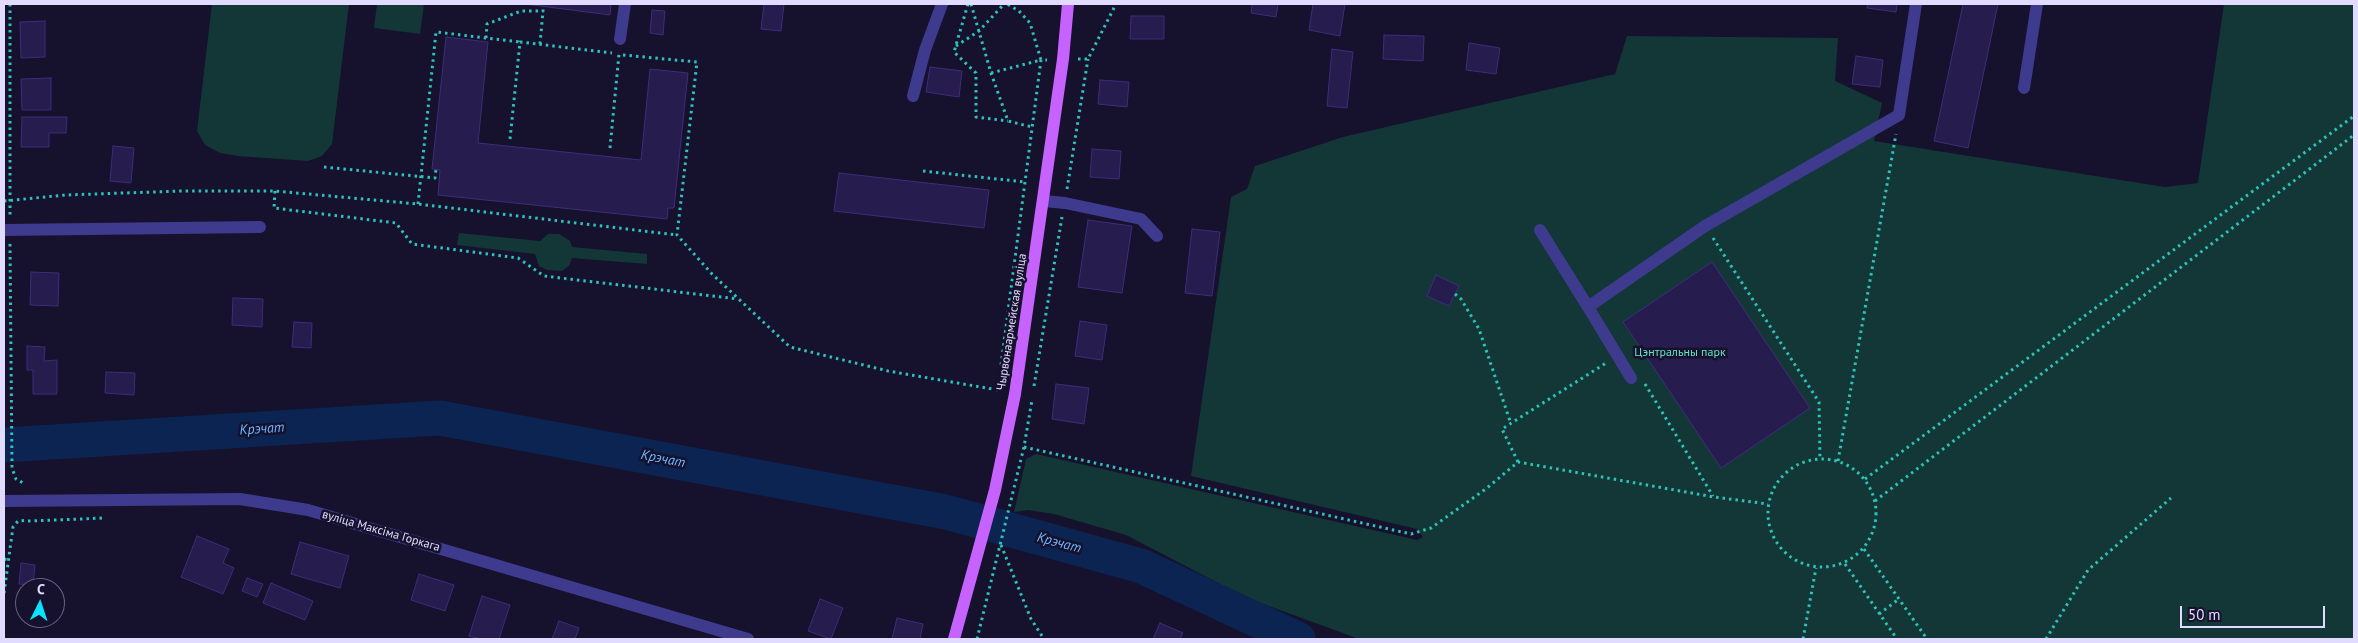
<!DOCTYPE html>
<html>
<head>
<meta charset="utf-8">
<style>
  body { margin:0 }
  #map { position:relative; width:2358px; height:643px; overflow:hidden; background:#16112d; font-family:"PT Sans",sans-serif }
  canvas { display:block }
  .frame { position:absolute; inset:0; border:5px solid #e1dcff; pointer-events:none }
  .north { position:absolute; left:15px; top:578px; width:50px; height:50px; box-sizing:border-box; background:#16112d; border:1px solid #676281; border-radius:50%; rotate:4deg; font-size:14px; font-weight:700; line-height:20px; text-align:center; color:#e1dcff }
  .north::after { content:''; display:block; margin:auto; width:18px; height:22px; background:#08e4ff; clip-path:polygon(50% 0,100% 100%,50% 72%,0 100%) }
  .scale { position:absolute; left:2180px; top:606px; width:145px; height:22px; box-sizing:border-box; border:2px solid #e1dcff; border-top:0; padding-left:6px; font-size:15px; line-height:18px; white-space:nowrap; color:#e1dcff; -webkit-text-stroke:4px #16112d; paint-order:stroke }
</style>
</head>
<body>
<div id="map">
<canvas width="2358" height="643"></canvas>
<div class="frame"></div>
<div class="north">С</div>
<div class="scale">50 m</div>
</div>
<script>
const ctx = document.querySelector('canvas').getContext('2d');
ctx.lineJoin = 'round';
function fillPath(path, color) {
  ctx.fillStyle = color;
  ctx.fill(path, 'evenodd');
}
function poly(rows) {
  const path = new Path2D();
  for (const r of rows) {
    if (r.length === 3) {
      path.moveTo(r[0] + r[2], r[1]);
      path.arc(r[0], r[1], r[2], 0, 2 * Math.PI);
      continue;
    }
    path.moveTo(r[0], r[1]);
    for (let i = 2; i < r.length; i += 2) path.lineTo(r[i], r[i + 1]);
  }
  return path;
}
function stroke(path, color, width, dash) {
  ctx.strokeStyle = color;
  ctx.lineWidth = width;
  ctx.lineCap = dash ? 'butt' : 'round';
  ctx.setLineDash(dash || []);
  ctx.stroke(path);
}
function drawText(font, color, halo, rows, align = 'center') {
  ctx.font = font + ' "PT Sans",sans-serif';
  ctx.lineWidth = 5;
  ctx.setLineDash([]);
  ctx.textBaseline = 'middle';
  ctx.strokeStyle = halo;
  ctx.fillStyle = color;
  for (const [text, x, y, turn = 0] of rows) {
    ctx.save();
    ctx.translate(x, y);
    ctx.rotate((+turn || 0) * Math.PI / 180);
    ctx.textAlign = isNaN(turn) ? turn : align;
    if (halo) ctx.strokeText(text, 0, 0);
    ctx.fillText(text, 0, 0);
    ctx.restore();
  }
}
fillPath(poly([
  [212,4,349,4,332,144,322,156,308,161,237,156,220,153,205,145,197,131],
  [377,4,424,4,420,34,374,28],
  [2224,4,2354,4,2354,639,1359,639,1247,598,1126,535,1054,514,1028,510,1014,512,1026,459,1036,454,1417,540,1423,537,1417,529,1191,476,1231,197,1247,189,1255,166,1343,137,1615,74,1627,36,1838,38,1835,81,1882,103,1874,141,2165,187,2198,183],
  [459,233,540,241,548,234,559,234,570,241,572,247,647,254,647,264,572,258,569,266,562,271,547,270,539,266,535,254,457,245]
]), '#133736');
stroke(poly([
  [4,445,440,418,946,512,1141,566,1298,639]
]), '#0b2451', 35);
const building = poly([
  [525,4,611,4,610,15,525,4],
  [764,4,784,4,781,31,761,29,764,4],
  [1252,4,1278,4,1276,17,1251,13,1252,4],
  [1313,4,1345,4,1340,36,1309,30,1313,4],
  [1868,4,1897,4,1896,12,1867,8,1868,4],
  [1963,4,1998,4,1968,148,1934,141,1963,4],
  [652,10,665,11,663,35,650,33,652,10],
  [1131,16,1164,16,1164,39,1130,39,1131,16],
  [45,21,45,57,21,58,20,22,45,21],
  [1384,35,1424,36,1423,61,1383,59,1384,35],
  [446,37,488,42,478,143,641,160,650,69,688,73,674,208,668,208,667,219,438,195,440,170,432,169,446,37],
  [1469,43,1500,48,1496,74,1466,70,1469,43],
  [1332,49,1353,52,1347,108,1327,106,1332,49],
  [1856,56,1883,60,1880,87,1852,84,1856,56],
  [930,67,962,71,959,97,926,92,930,67],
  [51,78,51,110,22,110,21,79,51,78],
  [1100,80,1129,82,1127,107,1098,104,1100,80],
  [22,117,67,117,66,133,49,133,49,147,21,147,22,117],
  [113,146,134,148,131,183,110,181,113,146],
  [1092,149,1121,151,1119,179,1090,177,1092,149],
  [839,173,989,190,984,228,834,211,839,173],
  [1088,220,1132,226,1122,293,1078,287,1088,220],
  [1192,229,1220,232,1212,296,1185,293,1192,229],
  [1712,262,1810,408,1721,468,1623,322,1712,262],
  [31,272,59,273,58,306,30,305,31,272],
  [1436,275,1459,286,1449,306,1427,296,1436,275],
  [233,298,263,299,262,327,232,325,233,298],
  [1080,321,1107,325,1102,360,1075,356,1080,321],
  [294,322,312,323,311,348,292,347,294,322],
  [27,346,45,347,44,361,57,360,57,394,33,394,33,370,27,370,27,346],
  [106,372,135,373,134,395,105,393,106,372],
  [1056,384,1089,388,1084,424,1052,419,1056,384],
  [197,536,229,549,223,563,234,568,223,594,181,577,197,536],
  [300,542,349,556,340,588,291,574,300,542],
  [21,563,35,565,33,585,19,584,21,563],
  [419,574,454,585,445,611,411,600,419,574],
  [247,578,263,584,257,597,242,591,247,578],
  [271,583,313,601,305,620,263,603,271,583],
  [482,596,510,605,499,639,481,639,469,636,482,596],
  [820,599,843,608,831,639,808,631,820,599],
  [897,618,923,624,920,639,892,639,897,618],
  [559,621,579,628,575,639,552,639,559,621],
  [1160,623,1183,633,1180,639,1153,639,1160,623]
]);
fillPath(building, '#271c4e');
stroke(building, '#3d2d7b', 1);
stroke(poly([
  [10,4,10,216],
  [968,4,954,52,976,73,976,117,1008,121],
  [971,4,991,73,1008,121,1032,127],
  [486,38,487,24,521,11,543,11,543,6],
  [540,44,543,11],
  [956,46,979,31,1004,4],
  [623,55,697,62,677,235,712,274,790,347,888,371,998,390,998,386],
  [1078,59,1088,59,1116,4],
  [991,73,1041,60,1030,23,1019,11,1007,4],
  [510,139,520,42,612,53],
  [610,148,619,54],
  [324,167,435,178,436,169],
  [923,171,1025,182],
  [1067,189,1088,59],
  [275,191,274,208,396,223,412,244,518,258,544,276,738,299],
  [4,201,66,195,182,191,275,191,418,204,677,235],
  [418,204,436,32,520,42],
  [1713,238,1819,402,1820,459],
  [10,244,12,468,16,479,25,484],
  [1455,294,1461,299,1479,329,1511,424],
  [1001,365,1041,60,1047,60],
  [1645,384,1713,496],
  [1034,386,1062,217],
  [1024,447,1411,534,1431,528,1487,488,1518,462,1714,497,1768,504],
  [1822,513,54],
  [1838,461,1896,134],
  [1518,462,1502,429,1606,363],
  [1865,479,2354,116],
  [1875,501,2354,135],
  [28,521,105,518],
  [1001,545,1031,619,1044,639],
  [1864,549,1927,639],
  [4,559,10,560],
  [1845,564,1897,639],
  [4,593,13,527,18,521,28,520],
  [1879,614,1899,599],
  [977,639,1024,447,1032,400],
  [1803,639,1816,568],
  [2046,639,2088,570,2171,498]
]), '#2dc2ba', 3, [2.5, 4]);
stroke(poly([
  [620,39,625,4],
  [2024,88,2037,4],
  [913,96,925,50,942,4],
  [1043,201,1065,203,1141,219,1157,236],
  [4,230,260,227],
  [1540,230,1588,307],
  [1631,378,1588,307,1705,226,1899,115,1916,4],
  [4,501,240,499,308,510,748,639]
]), '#3e3a8d', 12);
stroke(poly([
  [954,639,995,490,1015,394,1063,59,1068,4]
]), '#c663ff', 12);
drawText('12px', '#e1dcff', '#16112d', [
  ["Чырвонаармейская вуліца",1012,322,-81],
  ["вуліца Максіма Горкага",381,531,16]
]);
drawText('12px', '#63e5c5', '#16112d', [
  ["Цэнтральны парк",1680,353]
]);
drawText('italic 14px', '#6ab9ff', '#16112d', [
  ["Крэчат",262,429,-4],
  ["Крэчат",663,459,11],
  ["Крэчат",1059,543,15]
]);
</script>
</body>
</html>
